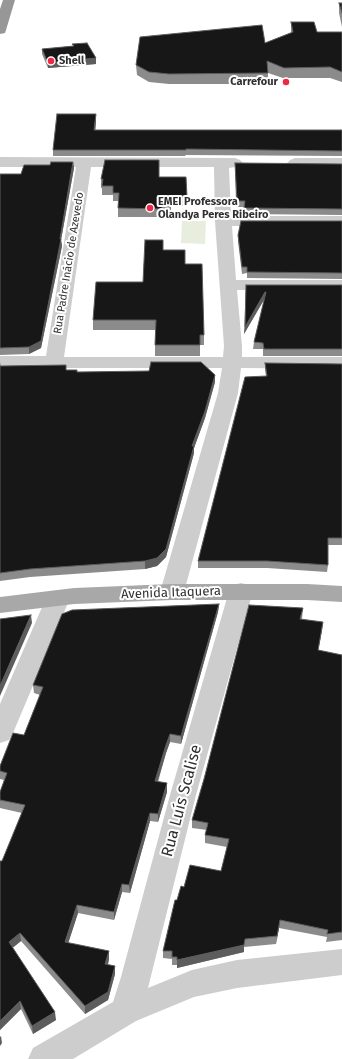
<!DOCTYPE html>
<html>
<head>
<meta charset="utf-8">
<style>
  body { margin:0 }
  canvas { display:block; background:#fff }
</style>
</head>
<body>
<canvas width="342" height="1059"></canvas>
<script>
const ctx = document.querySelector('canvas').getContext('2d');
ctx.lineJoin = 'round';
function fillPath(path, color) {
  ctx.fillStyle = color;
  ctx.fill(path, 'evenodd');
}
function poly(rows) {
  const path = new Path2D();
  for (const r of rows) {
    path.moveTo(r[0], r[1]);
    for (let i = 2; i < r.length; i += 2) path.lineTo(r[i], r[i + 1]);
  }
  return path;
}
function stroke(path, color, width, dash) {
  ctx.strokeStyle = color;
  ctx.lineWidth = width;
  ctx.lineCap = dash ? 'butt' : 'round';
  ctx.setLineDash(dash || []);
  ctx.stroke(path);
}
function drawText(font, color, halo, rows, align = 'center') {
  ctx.font = font + ' "Fira Sans",sans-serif';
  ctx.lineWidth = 4;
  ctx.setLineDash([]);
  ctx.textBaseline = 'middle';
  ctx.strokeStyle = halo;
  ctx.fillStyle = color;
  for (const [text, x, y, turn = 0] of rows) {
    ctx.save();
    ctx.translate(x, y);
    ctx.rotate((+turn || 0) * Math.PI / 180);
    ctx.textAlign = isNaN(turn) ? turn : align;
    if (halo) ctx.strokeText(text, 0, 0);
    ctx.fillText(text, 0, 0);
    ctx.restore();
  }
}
fillPath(poly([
  [182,221,206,221,205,244,181,243]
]), '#e7eedd');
fillPath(poly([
  [0,157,235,158,240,160,243,163,240,166,229,168,231,216,342,216,342,226,232,226,236,280,342,280,342,290,237,290,242,346,242,357,342,357,342,369,241,368,238,393,184,592,180,598,172,600,164,598,160,592,218,393,222,368,0,368,0,356,46,356,76,167,0,167,0,157],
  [91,167,214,167,215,221,224,346,223,357,64,357,91,167],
  [295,158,342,158,342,168,290,166,287,163,290,160,295,158],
  [241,583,249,585,253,591,196,795,148,988,192,970,237,960,342,949,342,975,237,988,194,997,136,1021,73,1059,28,1059,33,1048,113,1002,121,977,170,795,229,591,233,585,241,583],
  [58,590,66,592,70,598,13,733,9,740,0,743,0,704,46,598,50,592,58,590]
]), '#cdcdcd');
fillPath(poly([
  [172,584,307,584,342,586,342,602,307,600,172,600,74,604,0,613,0,597,74,588,172,584]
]), '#a8a8a8');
fillPath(poly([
  [3,0,15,0,6,30,5,33,0,34,0,9,3,0]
]), '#979797');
fillPath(poly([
  [339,3,342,3,342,27,339,13],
  [291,22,317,32,342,32,342,82,330,78,283,78,268,73,268,84,169,84,149,82,137,75,136,65,265,43,291,33],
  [72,44,96,58,96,64,48,68,42,54,42,49,73,46],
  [96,120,95,130,342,130,342,156,186,155,185,156,53,156,53,150],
  [73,162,74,168,61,240,62,246,41,348,29,354,0,355,0,174,21,174,50,165],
  [235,163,342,164,342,215,243,214,244,207,236,207],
  [159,177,186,177,187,206,171,206,171,210,162,210,162,217,118,217,118,201,113,201,113,195,102,195,102,188,101,188,101,179],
  [342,221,342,279,247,278,247,273,242,274,238,241,238,235],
  [163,250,185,264,204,335,204,345,200,345,200,356,155,356,155,330,93,330,93,320,143,282],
  [246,285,342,285,342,356,263,356,263,349,253,349,254,342,265,298,244,334],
  [0,362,1,366,66,370,77,370,77,372,215,375,215,382,205,418,194,448,194,453,166,557,157,566,145,569,30,577,0,581],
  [265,363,342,364,342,545,328,545,328,565,327,572,267,568,198,568,198,561,266,376,265,370],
  [219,604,218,612,181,744,170,742,166,753,158,782,167,783,167,792,158,822,150,821,130,893,122,892,114,920,78,913,68,943,109,951,109,959,108,965,115,966,115,974,108,1000,85,1014,21,941,12,948,56,1020,33,1034,21,1009,0,1030,2,861,22,813,0,808,0,792,4,780,0,779,0,766,24,735,40,695,34,693,33,685],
  [303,608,302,619,322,630,318,650,342,655,342,940,326,942,327,937,279,928,276,944,244,947,244,952,177,968,177,965,172,965,172,959,163,958,163,951,177,900,184,887,221,871,227,847,205,843,205,835,207,830,192,828,192,820]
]), '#8b8b8b');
fillPath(poly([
  [96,58,96,64,48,68,48,63],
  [96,114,96,120,95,136,94,130],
  [73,162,74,168,61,240,62,246,41,348,29,354,29,347,60,239],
  [265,292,265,298,244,334,245,327],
  [215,375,215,382,205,418,194,448,194,453,166,557,157,566,145,569,145,561,192,446],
  [219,604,218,612,181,744,181,736],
  [31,615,32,623,0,696,0,686],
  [323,622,322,630,317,658,318,650],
  [170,734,170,742,166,753,155,790,155,781,166,745],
  [167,783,167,792,158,822,158,814],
  [150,813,150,821,130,893,129,885],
  [122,884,122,892,114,920,114,912],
  [77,905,78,913,66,950,65,942],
  [280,920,279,928,276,944,277,936],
  [20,933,21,941,10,950,9,942],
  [244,945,244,952,177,968,177,960],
  [109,951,109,959,106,972,105,964],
  [115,966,115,974,108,1000,85,1014,85,1006],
  [20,1001,21,1009,0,1030,0,1021],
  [55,1012,56,1020,33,1034,32,1026],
  [1,1036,2,1043,0,1046,0,1037]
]), '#5d5d5d');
const building = poly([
  [339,3,342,3,342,13,339,3],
  [291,22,314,22,317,32,342,32,342,72,330,67,284,68,267,61,268,73,169,74,149,72,136,65,140,37,262,25,265,43,293,32,291,22],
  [87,43,96,58,48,63,42,49,74,46,72,44,87,43],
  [57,114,96,114,94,130,342,130,342,151,186,149,186,150,53,150,57,114],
  [105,160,159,160,159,177,186,177,187,197,171,197,171,201,162,201,162,209,118,208,119,193,113,193,113,186,102,186,103,179,101,179,105,160],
  [51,162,73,162,60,239,61,239,41,341,29,347,0,348,0,174,21,174,24,165,50,165,51,162],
  [235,163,342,164,342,209,244,208,245,201,237,201,235,163],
  [241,221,342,221,342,273,247,272,247,267,242,267,238,235,241,221],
  [145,240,163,240,163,250,185,250,185,264,202,264,204,335,200,335,200,345,155,345,156,320,93,320,96,282,143,282,145,240],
  [246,285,342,285,342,349,264,349,263,343,254,342,266,292,265,292,245,327,246,285],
  [151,362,201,362,215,375,205,411,192,446,194,446,166,549,157,558,145,561,30,569,0,573,0,366,66,365,66,370,77,370,77,372,149,371,151,362],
  [265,363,342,364,342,538,328,538,328,565,267,561,198,561,245,377,267,376,265,363],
  [219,604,181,736,170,734,166,745,155,781,167,783,158,814,150,813,129,885,122,884,114,912,77,905,65,942,109,951,105,964,115,966,108,992,85,1006,20,933,9,942,55,1012,32,1026,20,1001,0,1021,0,861,2,861,25,805,0,800,0,792,7,773,0,771,0,766,13,733,24,735,43,687,33,685,62,614,72,610,219,604],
  [249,605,303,608,300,619,323,622,318,650,342,655,342,932,327,934,328,930,280,920,277,936,245,939,244,945,177,960,177,957,172,957,172,951,163,951,175,900,177,900,181,886,184,887,190,865,221,871,229,839,205,835,208,823,192,820,204,779,249,605],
  [31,615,0,686,0,619,31,615]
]);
fillPath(building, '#171717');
stroke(building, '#5d5d5d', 1);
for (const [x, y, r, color] of [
  [51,61,4,"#f12845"],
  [286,82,4,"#f12845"],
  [150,208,4,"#f12845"]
]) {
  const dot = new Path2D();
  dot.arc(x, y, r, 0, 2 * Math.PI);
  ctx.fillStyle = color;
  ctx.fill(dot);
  stroke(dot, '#fff', 1.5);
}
drawText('bold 11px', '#303030', '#fff', [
  ["Shell",59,61],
  ["Carrefour",278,82,"right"],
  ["EMEI Professora",158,202],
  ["Olandya Peres Ribeiro",158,215]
], 'left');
drawText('11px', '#303030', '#fff', [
  ["Rua Padre Inácio de Azevedo",69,263,-81]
]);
drawText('13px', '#303030', '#fff', [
  ["Avenida Itaquera",171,593,-2]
]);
drawText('16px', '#303030', '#fff', [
  ["Rua Luís Scalise",182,801,-75]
]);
</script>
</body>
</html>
